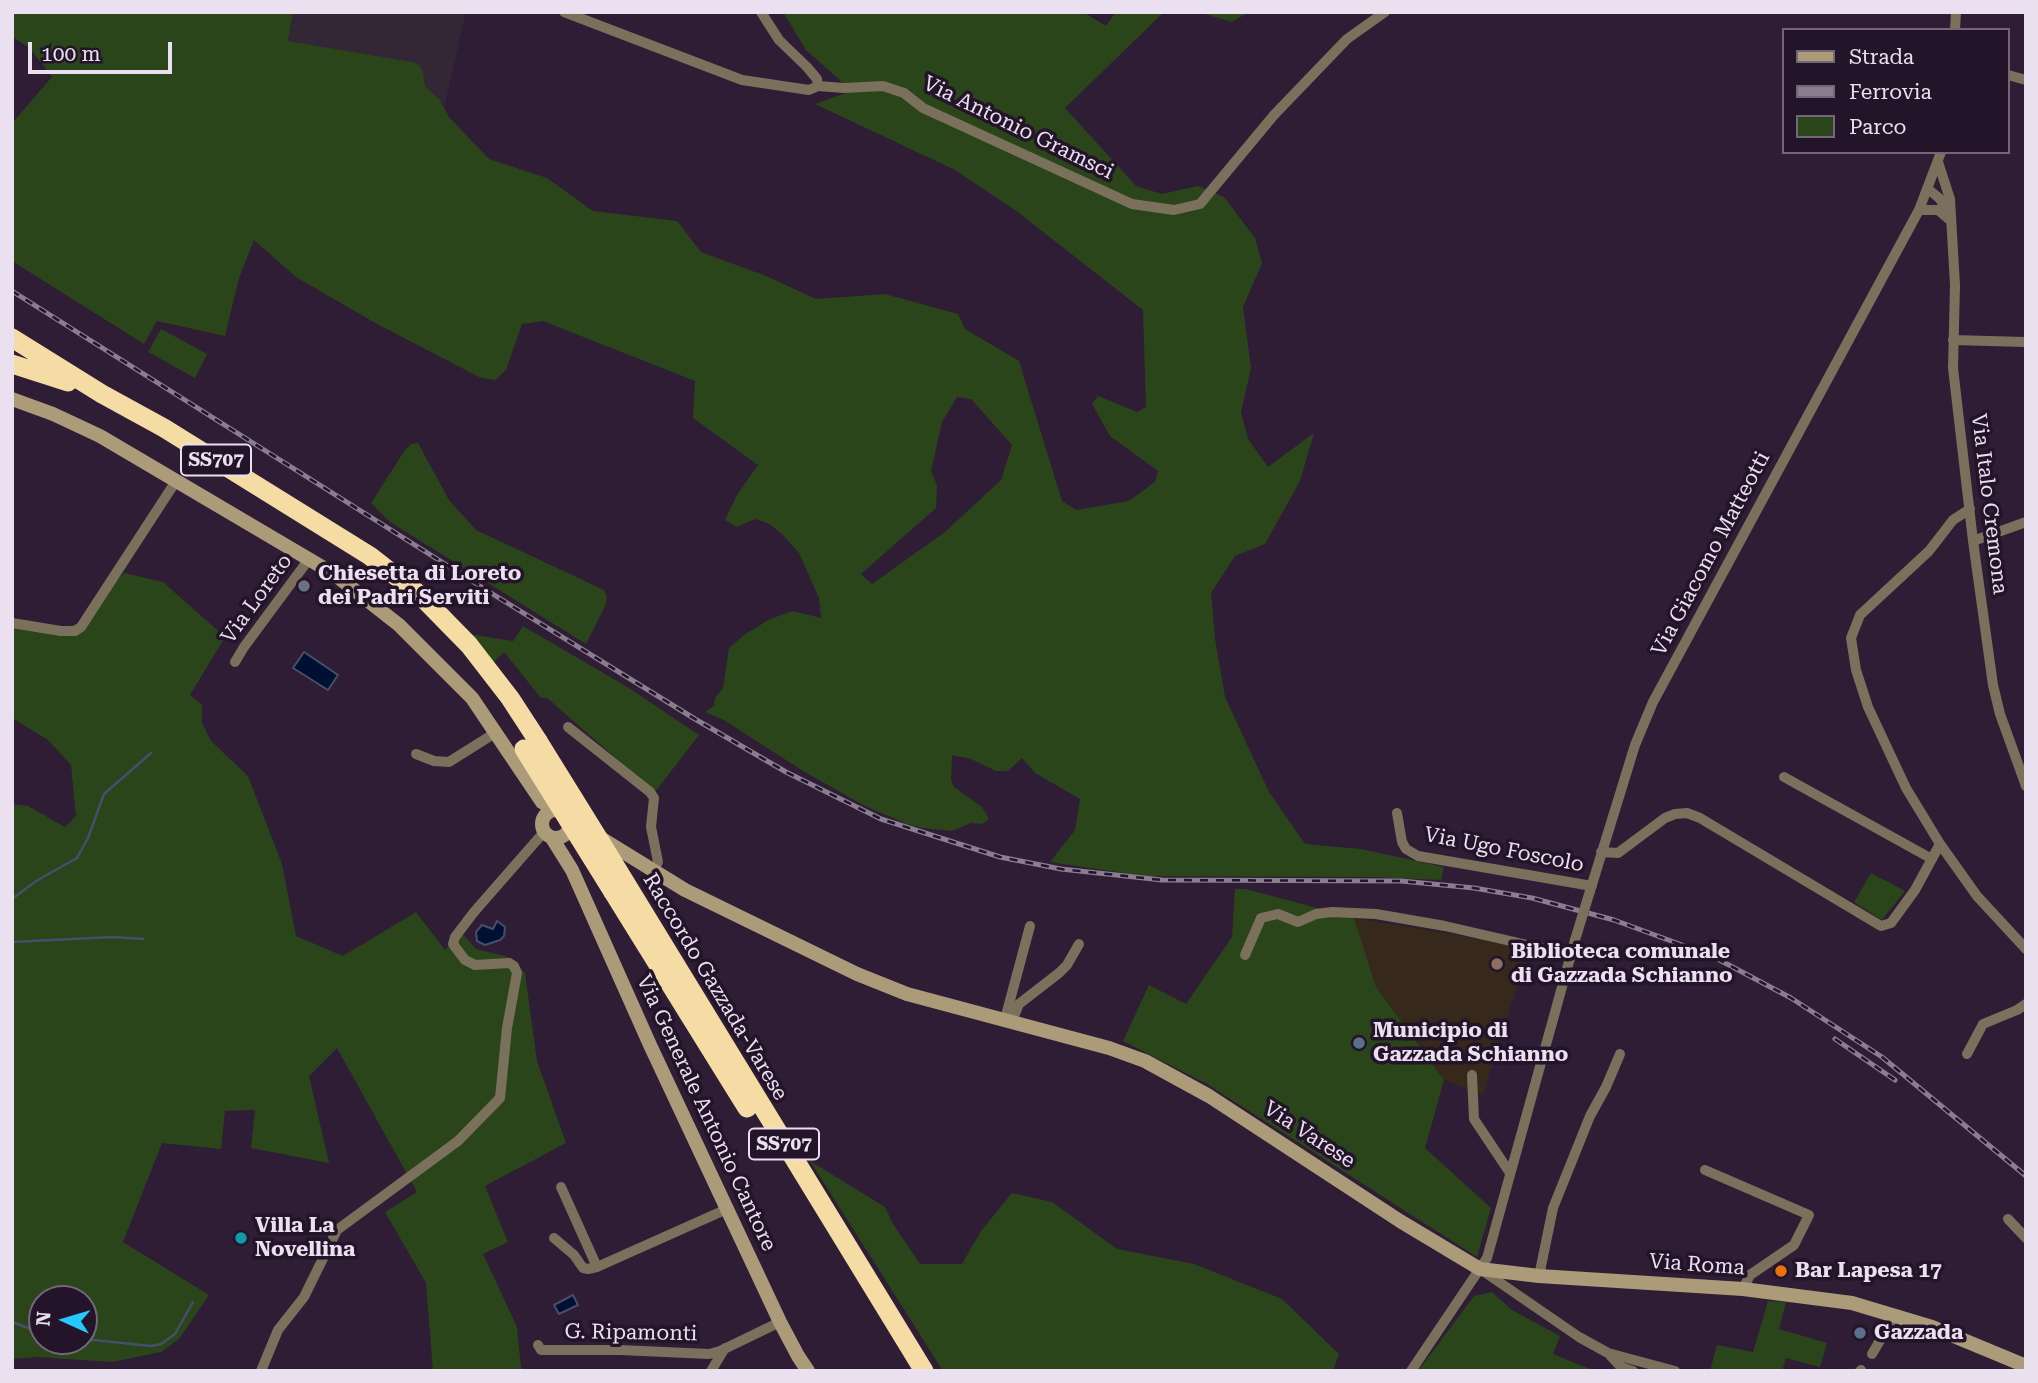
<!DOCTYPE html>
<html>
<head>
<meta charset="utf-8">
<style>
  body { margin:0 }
  #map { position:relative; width:2038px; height:1383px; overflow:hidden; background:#2e1d35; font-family:"Roboto Serif",serif }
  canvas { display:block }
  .frame { position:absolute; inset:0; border:14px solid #ebe0ef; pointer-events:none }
  .legend { position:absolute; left:1782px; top:28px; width:228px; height:126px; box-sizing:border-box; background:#24142a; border:2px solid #746679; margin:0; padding:9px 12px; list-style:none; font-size:21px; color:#ebe0ef }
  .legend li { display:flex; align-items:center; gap:14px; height:35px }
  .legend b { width:35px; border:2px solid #746679 }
  .north { position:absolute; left:28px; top:1285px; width:70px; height:70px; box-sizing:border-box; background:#24142a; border:2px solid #746679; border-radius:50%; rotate:274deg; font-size:19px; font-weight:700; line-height:28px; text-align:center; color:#ebe0ef }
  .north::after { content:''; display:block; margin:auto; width:24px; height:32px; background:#26c9fe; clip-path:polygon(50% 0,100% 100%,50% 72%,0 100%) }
  .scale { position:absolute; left:28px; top:42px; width:144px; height:32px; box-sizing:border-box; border:4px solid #ebe0ef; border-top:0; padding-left:9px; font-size:21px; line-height:24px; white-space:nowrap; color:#ebe0ef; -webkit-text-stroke:5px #24142a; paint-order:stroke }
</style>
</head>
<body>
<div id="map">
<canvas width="2038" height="1383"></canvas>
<div class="frame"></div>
<ul class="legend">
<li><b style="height:9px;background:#ac9b79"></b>Strada</li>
<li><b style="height:9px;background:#8b7d90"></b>Ferrovia</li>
<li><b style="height:19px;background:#2b451b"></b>Parco</li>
</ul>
<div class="north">N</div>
<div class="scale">100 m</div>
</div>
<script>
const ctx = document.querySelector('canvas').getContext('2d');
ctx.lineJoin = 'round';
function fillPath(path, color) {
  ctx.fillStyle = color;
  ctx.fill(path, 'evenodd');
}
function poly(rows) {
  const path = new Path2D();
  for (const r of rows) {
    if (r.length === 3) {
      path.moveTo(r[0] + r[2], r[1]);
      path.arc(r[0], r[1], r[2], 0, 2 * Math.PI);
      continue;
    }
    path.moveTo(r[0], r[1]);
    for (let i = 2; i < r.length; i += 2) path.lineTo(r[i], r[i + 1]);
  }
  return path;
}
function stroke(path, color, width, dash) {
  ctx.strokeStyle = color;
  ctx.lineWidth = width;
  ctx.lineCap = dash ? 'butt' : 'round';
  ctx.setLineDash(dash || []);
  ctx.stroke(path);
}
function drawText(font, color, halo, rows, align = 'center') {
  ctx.font = font + ' "Roboto Serif",serif';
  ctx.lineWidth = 7;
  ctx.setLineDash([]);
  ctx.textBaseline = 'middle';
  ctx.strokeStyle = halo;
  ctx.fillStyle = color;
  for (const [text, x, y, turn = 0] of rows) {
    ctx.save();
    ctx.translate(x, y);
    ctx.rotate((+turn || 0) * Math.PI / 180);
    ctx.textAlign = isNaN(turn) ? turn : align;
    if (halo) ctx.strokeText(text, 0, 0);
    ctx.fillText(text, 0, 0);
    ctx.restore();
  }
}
fillPath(poly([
  [293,12,466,12,444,108,440,100,425,86,423,71,288,41]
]), '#332735');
fillPath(poly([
  [1354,918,1511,944,1524,964,1483,1095,1444,1080,1376,987]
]), '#36291c');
fillPath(poly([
  [12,12,293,12,288,41,417,63,423,71,425,86,440,100,449,117,489,159,547,178,593,211,677,221,701,252,766,276,816,299,885,294,958,314,965,329,1019,361,1062,501,1076,510,1129,501,1155,482,1158,471,1110,436,1092,404,1098,396,1137,412,1146,407,1143,310,1015,210,955,170,815,104,852,91,806,50,783,12,1083,12,1106,26,1116,12,1164,12,1065,108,1136,186,1162,194,1198,186,1224,197,1255,238,1262,263,1243,307,1251,368,1241,412,1248,439,1268,467,1314,433,1300,481,1265,544,1235,556,1211,593,1215,639,1225,697,1269,792,1305,844,1361,849,1444,867,1441,880,1373,877,1144,876,1050,862,1075,830,1080,799,1035,773,1022,758,1008,771,996,771,971,759,952,755,951,779,954,787,982,807,988,817,988,820,982,824,971,823,952,831,922,828,907,824,863,805,803,771,724,720,705,712,714,706,715,698,723,688,729,648,744,635,770,619,793,611,821,618,819,598,799,553,782,534,768,523,755,519,737,527,725,520,738,493,758,465,693,418,695,381,543,321,522,324,506,370,495,380,481,378,377,324,296,277,254,240,239,278,225,336,157,321,144,344,12,261,12,123,52,77,29,47,12,37],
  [957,397,971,399,1012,445,1001,480,945,532,872,584,861,574,936,508,937,485,931,471,942,422],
  [1198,12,1247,12,1247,13,1232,22],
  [161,329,207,354,195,378,148,352],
  [418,443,449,500,476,530,604,590,607,597,606,604,586,644,390,522,371,503,405,450,411,444],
  [124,573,163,582,225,637,190,695,202,705,202,723,211,741,248,776,282,864,296,936,343,956,416,912,445,950,461,932,476,949,512,958,525,973,537,1061,566,1143,485,1186,508,1242,483,1254,517,1327,521,1368,524,1371,433,1371,426,1283,385,1212,417,1192,337,1048,309,1076,329,1163,251,1148,255,1110,225,1111,221,1149,162,1143,123,1242,209,1295,179,1339,161,1352,112,1362,36,1357,12,1359,12,804,28,806,65,827,76,816,71,765,48,740,12,718,12,622,26,630,77,625],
  [42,1299,84,1299,84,1341,42,1341],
  [523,626,629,688,699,735,655,792,547,698,541,698,504,652,493,663,469,634,513,641],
  [1871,873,1905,891,1882,920,1854,902],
  [1235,889,1246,889,1354,918,1376,987,1444,1080,1425,1148,1491,1208,1477,1257,1207,1084,1123,1041,1149,985,1186,1004,1232,937],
  [810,1161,885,1207,893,1224,920,1264,962,1264,981,1231,1012,1193,1052,1202,1117,1249,1194,1264,1282,1299,1339,1354,1333,1371,943,1371],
  [1492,1292,1512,1310,1560,1336,1553,1354,1595,1371,1418,1371,1474,1296],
  [1768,1301,1786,1302,1779,1329,1827,1343,1820,1367,1786,1358,1782,1371,1710,1371,1717,1345,1753,1352]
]), '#2b451b');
const water = poly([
  [304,652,338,675,328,690,293,668,304,652],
  [497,921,505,927,504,936,500,940,485,945,477,941,476,932,482,925,493,929,497,921],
  [573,1295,578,1305,559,1314,554,1305,573,1295]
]);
fillPath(water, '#001033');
stroke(water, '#464e6b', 2);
stroke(poly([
  [12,899,36,881,77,858,88,838,104,794,151,753],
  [12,942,113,937,143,939],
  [12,1322,42,1333],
  [84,1339,151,1346,161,1344,175,1334,193,1302]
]), '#464e6b', 2.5);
stroke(poly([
  [564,12,742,80,809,90,818,86,844,88,883,86,904,93,923,108,1132,204,1174,210,1200,204,1274,115,1347,39,1385,12],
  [761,12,779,40,807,67,817,79,818,86],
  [1955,30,1956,12],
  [2008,75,2026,80],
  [1938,162,1950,199,1955,285,1953,368,1973,541,1993,685,2000,714,2026,786],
  [1928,189,1939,198,1950,213],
  [1919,210,1938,210,1951,221],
  [1953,340,2026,342],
  [1970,509,1953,520,1929,551,1860,615,1851,638,1856,670,1868,707,1906,788,1940,844,1977,896,2026,949],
  [1973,541,2026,522],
  [12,623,61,631,75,631,81,627,176,481],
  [235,662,244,647,309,559],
  [568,727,650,792,654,798,651,827,658,862,654,871],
  [416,754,434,761,449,762,495,733],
  [1784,777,1932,859],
  [1397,813,1402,842,1406,849,1418,856,1592,886],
  [1601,852,1618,853,1665,818,1675,814,1687,813,1700,818,1881,926,1891,923,1915,890,1940,844],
  [1590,891,1635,745,1653,702,1919,210,1941,152],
  [1245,955,1261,918,1278,914,1298,922,1316,914,1332,912,1376,914,1445,926,1571,955],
  [1005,1019,1030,926],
  [1012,1021,1019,1004,1059,973,1067,965,1079,944],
  [1967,1054,1983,1024,2017,1010,2026,1004],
  [1472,1075,1474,1119,1510,1173],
  [1705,1170,1809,1215,1794,1245,1750,1275,1743,1289],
  [561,1187,597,1267,727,1209],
  [2008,1219,2026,1238],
  [554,1238,574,1255,583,1268,588,1269,597,1267],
  [1483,1271,1579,1337,1608,1353,1675,1371],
  [1539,1276,1553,1208,1590,1116,1606,1087,1620,1054],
  [538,1345,541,1350,620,1350,709,1354,720,1351,780,1322],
  [1872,1354,1895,1315],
  [1610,1355,1621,1367,1633,1371],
  [261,1371,278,1330,304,1297,337,1230,458,1141,500,1098,507,1028,517,973,514,966,509,963,475,965,465,960,453,944,455,937,474,912,544,832],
  [711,1371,725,1348],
  [1411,1371,1487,1258,1575,940],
  [1860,1371,1861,1370]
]), '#7b705b', 10);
stroke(poly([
  [12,399,53,414,100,436,334,574,399,625,472,698,542,802,555,810],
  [556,824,14],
  [599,837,685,890,857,974,907,994,1109,1048,1145,1061,1209,1096,1400,1221,1480,1269,1539,1276,1743,1289,1852,1303,1932,1327,2026,1366],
  [552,838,572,870,650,1045,780,1322,798,1356,808,1371]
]), '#ac9b79', 14);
stroke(poly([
  [12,338,102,394,164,428,370,556,420,595,469,645,510,698,538,741],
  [12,364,68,382],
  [600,841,924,1371],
  [609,876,613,892,747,1108]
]), '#f5dba4', 19);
const rail = poly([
  [12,291,491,593,695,719,786,772,881,819,1000,857,1061,869,1162,880,1401,881,1474,888,1532,898,1614,920,1712,956,1791,998,1882,1057,2026,1176],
  [1835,1039,1895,1080]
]);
stroke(rail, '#8b7d90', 5);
stroke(rail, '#24142a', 2.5, [8]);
stroke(poly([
  [1575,940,1590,891]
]), '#7b705b', 10);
stroke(poly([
  [538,741,600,841],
  [524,749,613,892]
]), '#f5dba4', 19);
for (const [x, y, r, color] of [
  [304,586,7,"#6b7280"],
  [1497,964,7,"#8d6e63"],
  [1359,1043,7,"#5c6f8a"],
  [241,1238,7,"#0f9aa8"],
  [1781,1271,7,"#e8710a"],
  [1860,1333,7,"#5c6f8a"]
]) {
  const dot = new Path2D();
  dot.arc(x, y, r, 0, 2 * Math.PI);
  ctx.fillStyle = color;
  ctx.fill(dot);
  stroke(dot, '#24142a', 2.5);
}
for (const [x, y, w] of [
  [216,460,70],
  [784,1144,70]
]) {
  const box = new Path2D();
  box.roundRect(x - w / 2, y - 15.5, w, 31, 5);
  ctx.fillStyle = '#24142a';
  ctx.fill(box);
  stroke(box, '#ebe0ef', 2);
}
drawText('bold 19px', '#ebe0ef', null, [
  ["SS707",216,460],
  ["SS707",784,1144]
]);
drawText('21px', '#ebe0ef', '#24142a', [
  ["Via Antonio Gramsci",1018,128,26],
  ["Via Italo Cremona",1989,504,83],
  ["Via Giacomo Matteotti",1711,554,-62],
  ["Via Loreto",257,599,-54],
  ["Via Ugo Foscolo",1504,850,11],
  ["Raccordo Gazzada-Varese",715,987,59],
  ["Via Generale Antonio Cantore",706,1113,65],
  ["Via Varese",1309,1135,33],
  ["Via Roma",1697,1265,4],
  ["G. Ripamonti",631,1333,1]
]);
drawText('bold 21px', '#ebe0ef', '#24142a', [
  ["Chiesetta di Loreto",318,574],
  ["dei Padri Serviti",318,598],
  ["Biblioteca comunale",1511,952],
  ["di Gazzada Schianno",1511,976],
  ["Municipio di",1373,1031],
  ["Gazzada Schianno",1373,1055],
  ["Villa La",255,1226],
  ["Novellina",255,1250],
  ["Bar Lapesa 17",1795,1271],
  ["Gazzada",1874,1333]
], 'left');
</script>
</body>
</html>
